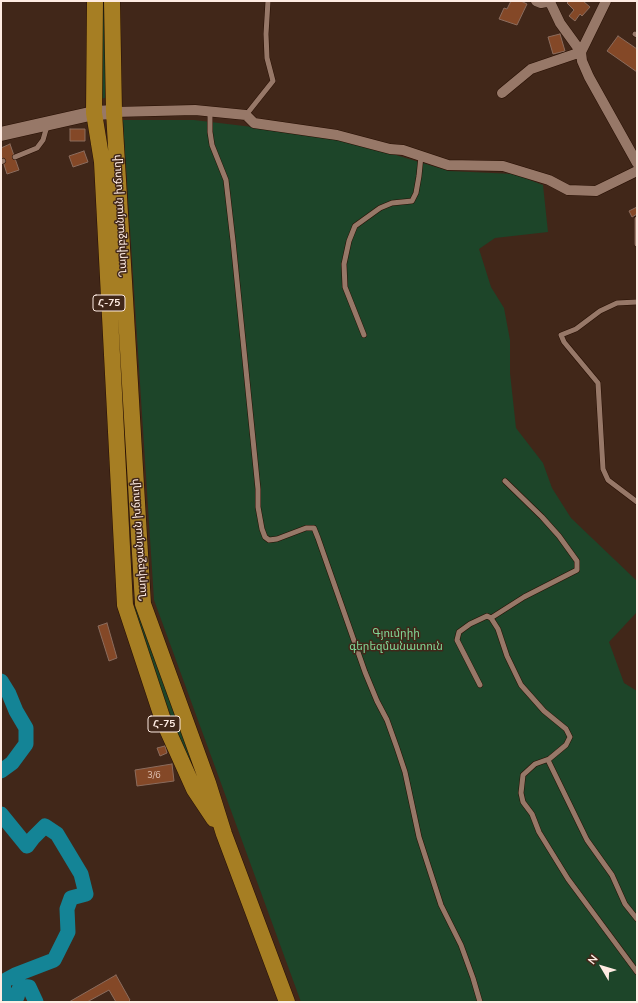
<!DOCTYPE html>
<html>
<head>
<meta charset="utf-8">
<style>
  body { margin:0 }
  #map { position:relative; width:638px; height:1003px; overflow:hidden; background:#412719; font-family:Mulish,sans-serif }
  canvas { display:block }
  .frame { position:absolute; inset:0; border:2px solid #feebe2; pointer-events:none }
  .north { position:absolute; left:582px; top:947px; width:40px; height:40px; -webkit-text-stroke:3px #412719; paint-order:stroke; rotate:308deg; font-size:11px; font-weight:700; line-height:16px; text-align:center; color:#feebe2 }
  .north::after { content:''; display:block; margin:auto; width:14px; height:18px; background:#feebe2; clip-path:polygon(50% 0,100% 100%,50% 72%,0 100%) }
</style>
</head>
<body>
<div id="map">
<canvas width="638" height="1003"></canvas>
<div class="frame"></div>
<div class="north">N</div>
</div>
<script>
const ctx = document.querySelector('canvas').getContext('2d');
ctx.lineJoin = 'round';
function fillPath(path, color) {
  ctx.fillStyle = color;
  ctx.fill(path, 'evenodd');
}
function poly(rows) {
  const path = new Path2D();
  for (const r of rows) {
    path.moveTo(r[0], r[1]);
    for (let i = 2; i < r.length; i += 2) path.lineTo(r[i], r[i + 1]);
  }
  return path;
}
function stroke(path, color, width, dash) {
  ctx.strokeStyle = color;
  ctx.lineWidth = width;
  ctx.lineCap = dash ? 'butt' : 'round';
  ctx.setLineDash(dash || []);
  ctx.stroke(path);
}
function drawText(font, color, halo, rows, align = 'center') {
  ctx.font = font + ' Mulish,"Noto Sans Armenian",sans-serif';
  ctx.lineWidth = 3;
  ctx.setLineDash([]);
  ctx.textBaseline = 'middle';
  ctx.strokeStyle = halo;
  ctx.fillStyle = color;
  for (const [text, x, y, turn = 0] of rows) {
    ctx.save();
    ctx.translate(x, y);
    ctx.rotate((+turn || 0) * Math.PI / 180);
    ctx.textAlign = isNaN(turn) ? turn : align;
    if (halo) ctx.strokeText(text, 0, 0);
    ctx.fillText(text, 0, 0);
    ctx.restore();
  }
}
fillPath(poly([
  [100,1,106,1,105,98,99,99],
  [123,120,194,120,336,137,449,171,514,174,543,185,548,232,495,238,479,249,491,287,504,308,510,340,510,373,516,428,543,463,552,488,571,518,637,581,637,612,609,642,624,683,637,691,637,1002,301,1002,154,600],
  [138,606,203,783,199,786,156,678,132,608]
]), '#1d4529');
stroke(poly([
  [1,681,9,694,16,711,26,728,26,744,12,763,1,771],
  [1,814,27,846,33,838,45,826,57,834,81,874,86,894,71,898,67,909,68,932,54,960,15,975,4,981,3,993,17,997,20,986,29,987,36,1002]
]), '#148496', 15);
const building = poly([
  [511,1,521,1,527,4,517,25,499,19,504,8,507,9,511,1],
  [569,1,583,1,590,7,582,16,580,14,575,21,569,16,574,10,567,3,569,1],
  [560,34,565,51,553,54,548,37,560,34],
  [618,36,637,49,637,72,607,51,618,36],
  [70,129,85,129,85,141,70,141,70,129],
  [10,144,19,170,7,174,1,155,1,148,10,144],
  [84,151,88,162,73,167,69,156,84,151],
  [637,207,637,214,632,217,629,211,637,207],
  [107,623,117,658,109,661,98,626,107,623],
  [165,746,167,753,160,756,157,748,165,746],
  [172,764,174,781,137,786,135,770,172,764],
  [116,975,130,1000,128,1002,116,1002,109,990,87,1002,69,1002,116,975]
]);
fillPath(building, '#844827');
stroke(building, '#8b6c5d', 1);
const service = poly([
  [635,34,637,35],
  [210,111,210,132,212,145,226,180,233,241,258,489,258,507,262,529,265,537,269,540,277,539,306,528,314,528,318,538,365,672,377,701,387,720,397,748,405,772,419,837,441,905,461,945,473,978,480,1002],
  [246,115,273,81,267,58,266,34,268,1],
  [15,157,37,148,43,140,47,126],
  [1,162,3,161],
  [637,219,637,244],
  [637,302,617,303,600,311,576,329,561,335,564,342,598,383,603,469,608,480,637,502],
  [364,335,345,287,344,264,349,241,355,226,380,208,392,203,412,201,416,193,419,176,421,156],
  [491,618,524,597,577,570,577,561,559,536,542,517,505,481],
  [480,685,457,640,459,632,470,624,487,616,491,618,498,629,507,656,521,685,544,711,566,729,570,737,566,745,548,760,587,840,612,875,625,904,637,919],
  [549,759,535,764,523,775,521,793,523,802,532,814,539,832,568,879,637,972]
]);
const minor = poly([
  [536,1,541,3,551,1],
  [606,1,581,52,582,61,589,77,637,163],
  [502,93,531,69,581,52,560,23,550,2],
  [114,112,195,110,246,115,254,123,337,135,390,149,403,150,448,165,503,166,549,180,568,190,596,191,637,171]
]);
const secondary = poly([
  [1,134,94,113,114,112]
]);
const trunk = poly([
  [95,1,94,113,102,162,125,605,163,720,194,789,214,819],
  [112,1,114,112,143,604,208,783,224,834,287,1002]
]);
stroke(service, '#270f03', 6);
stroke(minor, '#270f03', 11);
stroke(secondary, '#270f03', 15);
stroke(trunk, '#270f03', 17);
stroke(service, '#977868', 5);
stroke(minor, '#977868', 10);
stroke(secondary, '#977868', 14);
stroke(trunk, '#a67e23', 16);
drawText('9px', '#e0c2b3', null, [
  ["3/6",154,775]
]);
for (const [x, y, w] of [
  [109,303,32],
  [164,724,32]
]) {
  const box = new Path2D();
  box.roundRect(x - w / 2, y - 8, w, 16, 3);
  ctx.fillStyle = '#412719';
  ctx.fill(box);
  stroke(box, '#feebe2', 1);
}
drawText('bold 10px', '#feebe2', null, [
  ["Հ-75",109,303],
  ["Հ-75",164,724]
]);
drawText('11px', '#feebe2', '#412719', [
  ["Ղարիբջանյան խճուղի",120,216,-93],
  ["Ղարիբջանյան խճուղի",139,540,-94]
]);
drawText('11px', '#80d797', '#412719', [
  ["Գյումրիի",396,634],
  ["գերեզմանատուն",396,647]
]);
</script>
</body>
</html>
